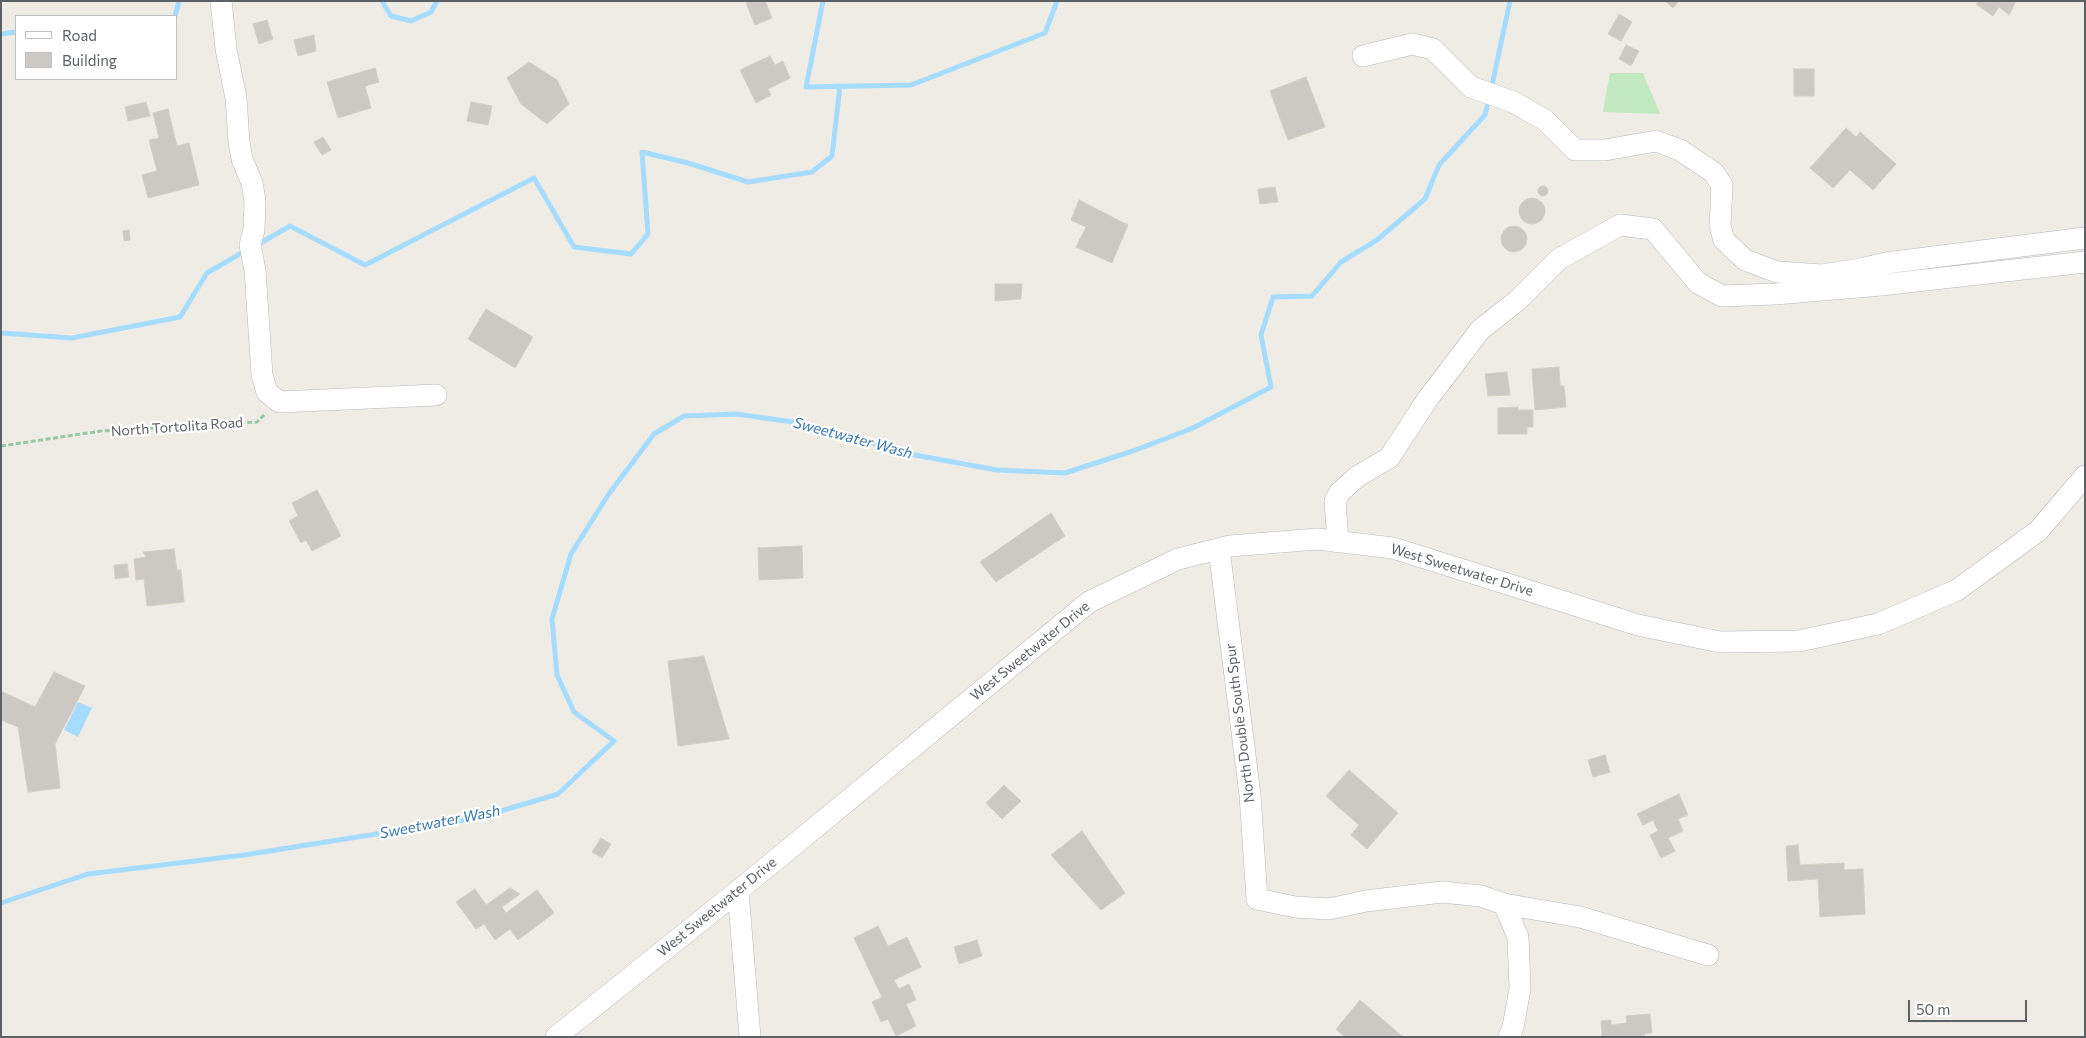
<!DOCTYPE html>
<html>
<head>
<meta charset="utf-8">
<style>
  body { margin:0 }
  #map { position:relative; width:2086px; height:1038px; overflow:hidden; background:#efece5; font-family:Commissioner,sans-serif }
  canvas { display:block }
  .frame { position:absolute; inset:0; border:2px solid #5c6166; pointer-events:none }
  .legend { position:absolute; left:15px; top:15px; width:162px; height:65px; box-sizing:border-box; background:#fff; border:1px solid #bec0c2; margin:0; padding:6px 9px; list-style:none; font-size:15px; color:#5c6166 }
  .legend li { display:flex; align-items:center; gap:10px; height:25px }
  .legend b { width:25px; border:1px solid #bec0c2 }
  .scale { position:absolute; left:1908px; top:1000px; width:119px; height:22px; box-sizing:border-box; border:2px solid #5c6166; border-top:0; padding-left:6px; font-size:15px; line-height:18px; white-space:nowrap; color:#5c6166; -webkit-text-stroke:4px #fff; paint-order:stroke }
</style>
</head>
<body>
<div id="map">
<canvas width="2086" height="1038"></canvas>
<div class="frame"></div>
<ul class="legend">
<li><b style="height:6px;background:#fff"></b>Road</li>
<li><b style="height:14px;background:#ccc9c4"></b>Building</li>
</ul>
<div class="scale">50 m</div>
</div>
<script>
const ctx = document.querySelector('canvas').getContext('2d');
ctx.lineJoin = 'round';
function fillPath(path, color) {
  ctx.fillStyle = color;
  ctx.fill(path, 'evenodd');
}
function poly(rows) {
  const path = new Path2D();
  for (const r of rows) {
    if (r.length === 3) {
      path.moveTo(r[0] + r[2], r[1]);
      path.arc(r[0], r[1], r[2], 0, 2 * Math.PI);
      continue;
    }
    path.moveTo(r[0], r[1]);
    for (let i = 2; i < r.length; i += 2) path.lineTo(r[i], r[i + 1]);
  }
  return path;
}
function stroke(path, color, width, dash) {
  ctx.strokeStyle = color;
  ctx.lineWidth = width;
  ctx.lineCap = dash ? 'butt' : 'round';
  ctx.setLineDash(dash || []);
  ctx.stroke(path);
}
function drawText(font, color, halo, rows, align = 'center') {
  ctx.font = font + ' Commissioner,sans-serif';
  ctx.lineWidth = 4.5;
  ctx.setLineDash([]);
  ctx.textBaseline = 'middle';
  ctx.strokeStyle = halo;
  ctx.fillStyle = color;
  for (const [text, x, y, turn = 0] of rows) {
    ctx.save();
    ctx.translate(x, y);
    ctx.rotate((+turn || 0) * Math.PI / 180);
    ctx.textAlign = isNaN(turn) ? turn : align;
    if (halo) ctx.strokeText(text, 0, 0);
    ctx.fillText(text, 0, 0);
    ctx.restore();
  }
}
fillPath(poly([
  [1610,73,1643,73,1660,114,1603,112]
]), '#c2e8c0');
fillPath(poly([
  [78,702,92,708,78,737,64,730]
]), '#a5dcff');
stroke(poly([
  [382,1,391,16,411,21,431,12,437,1],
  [823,1,806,87,911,85,1045,33,1057,1],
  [175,16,179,1],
  [1,34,16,32],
  [1491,90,1510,1],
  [257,245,290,226,365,265,534,178,574,247,631,254,648,234,642,152,688,163,748,182,812,172,832,156,840,86],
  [1,333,72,338,180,317,207,273,245,251],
  [1,903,88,874,244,855,477,818,558,794,614,741,574,712,557,675,552,619,571,554,608,495,654,434,684,416,736,414,807,424,909,454,997,470,1065,473,1133,451,1193,428,1271,387,1261,335,1273,297,1312,296,1341,262,1377,240,1425,199,1439,165,1485,115,1489,98]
]), '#a5dcff', 5);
const building = poly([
  [750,1,765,1,772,18,755,25,746,3,750,1],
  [1665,1,1679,1,1673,8,1665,1],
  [1978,1,2016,1,2009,15,1999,7,1993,16,1976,4,1978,1],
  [1619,14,1632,22,1621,41,1608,34,1619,14],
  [267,20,273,39,259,44,253,24,267,20],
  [314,35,316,51,298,56,294,40,314,35],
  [1626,45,1639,51,1631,66,1619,59,1626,45],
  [770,56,775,65,783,61,790,78,768,89,771,95,756,103,740,70,770,56],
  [529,62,557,80,569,104,547,124,521,104,507,78,529,62],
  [375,68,379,82,365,86,371,108,338,118,327,82,375,68],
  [1794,69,1814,69,1814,96,1794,96,1794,69],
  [1306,77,1325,127,1288,140,1270,91,1306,77],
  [146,102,150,116,128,121,125,107,146,102],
  [471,102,492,106,488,125,467,121,471,102],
  [168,109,177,146,189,143,199,185,148,198,142,175,157,171,149,140,159,138,153,113,168,109],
  [1846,128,1856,137,1860,132,1896,164,1873,190,1850,170,1833,188,1810,168,1846,128],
  [323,137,331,150,322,155,314,142,323,137],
  [1543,191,5],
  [1275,187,1278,202,1260,204,1258,189,1275,187],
  [1532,211,13],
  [1079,200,1128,225,1112,263,1076,247,1086,227,1071,220,1079,200],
  [1514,239,13],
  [129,230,130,240,124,241,123,231,129,230],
  [995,284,1022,284,1021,299,995,301,995,284],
  [486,309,533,337,515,368,468,339,486,309],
  [1559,367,1560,386,1564,386,1566,407,1535,410,1532,369,1559,367],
  [1507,372,1510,395,1488,396,1485,374,1507,372],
  [1518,407,1518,410,1533,410,1533,427,1527,427,1527,434,1498,434,1498,408,1518,407],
  [317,490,341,536,312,551,306,540,301,543,289,521,298,516,292,503,317,490],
  [1051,513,1065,536,996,582,980,562,1051,513],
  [802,546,803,578,759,580,758,548,802,546],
  [174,549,177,570,181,570,184,602,147,606,144,579,136,580,134,559,146,557,143,552,174,549],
  [127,564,129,577,115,579,114,565,127,564],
  [704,656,729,739,678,746,668,661,704,656],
  [54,672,85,686,55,744,60,788,28,792,18,727,1,720,1,691,35,707,54,672],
  [1605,755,1610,772,1593,777,1588,760,1605,755],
  [1349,770,1398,813,1367,849,1351,835,1359,825,1326,796,1349,770],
  [1004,785,1021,801,1002,819,986,803,1004,785],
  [1679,794,1688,815,1678,819,1683,831,1668,838,1675,851,1661,858,1650,835,1658,831,1653,820,1643,825,1637,814,1679,794],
  [1082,831,1125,893,1101,910,1051,855,1082,831],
  [601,838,611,844,602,858,592,852,601,838],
  [1798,845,1800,865,1844,863,1844,870,1863,869,1865,914,1820,917,1818,879,1788,881,1786,846,1798,845],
  [510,888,520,894,502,907,506,913,537,890,554,913,518,940,510,929,495,940,484,924,476,929,456,902,475,889,486,905,510,888],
  [878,926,888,946,907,937,921,967,894,980,899,989,909,984,916,1000,906,1004,916,1026,896,1036,888,1019,881,1022,872,1002,882,997,854,938,878,926],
  [977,940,982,956,959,964,954,947,977,940],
  [1360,1000,1403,1037,1345,1037,1336,1029,1360,1000],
  [1650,1014,1652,1033,1644,1034,1645,1037,1602,1037,1601,1021,1611,1020,1611,1025,1627,1023,1626,1016,1650,1014]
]);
fillPath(building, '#ccc9c4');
stroke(building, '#d5cec3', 1);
const minor = poly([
  [221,1,226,49,236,98,239,142,242,159,252,183,255,201,254,230,250,245,255,270,262,375,267,392,279,402,436,395],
  [1363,56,1412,44,1433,49,1471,87,1513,102,1545,120,1575,150,1605,150,1656,141,1680,150,1713,172,1722,185,1720,226,1724,240,1745,260,1777,272,1822,275,1861,269,1886,263,2085,238],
  [1338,542,1335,501,1340,492,1358,476,1389,458,1427,400,1480,330,1518,300,1559,259,1620,225,1653,229,1698,283,1722,296,1775,294,1881,285,2085,262],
  [1219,549,1250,795,1257,899,1295,907,1329,909,1366,901,1442,892,1481,896,1504,904,1580,917,1708,955],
  [738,891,750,1037],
  [1504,904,1518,937,1520,989,1513,1027,1509,1037],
  [556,1037,738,891,1089,602,1178,559,1230,546,1317,539,1393,548,1638,625,1720,642,1799,641,1878,624,1957,590,2038,531,2085,476]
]);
stroke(minor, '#b5b8bc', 22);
stroke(poly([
  [1,446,101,431,257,422,266,413]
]), '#99c9a4', 3, [5, 2.5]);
stroke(minor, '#fff', 21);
drawText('14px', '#5c6166', '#fff', [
  ["North Tortolita Road",177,427,-4],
  ["West Sweetwater Drive",1462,570,17],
  ["West Sweetwater Drive",1030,651,-39],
  ["North Double South Spur",1240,723,-97],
  ["West Sweetwater Drive",717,907,-39]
]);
drawText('italic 15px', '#3b78ad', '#fff', [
  ["Sweetwater Wash",853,438,15],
  ["Sweetwater Wash",440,822,-11]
]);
</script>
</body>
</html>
